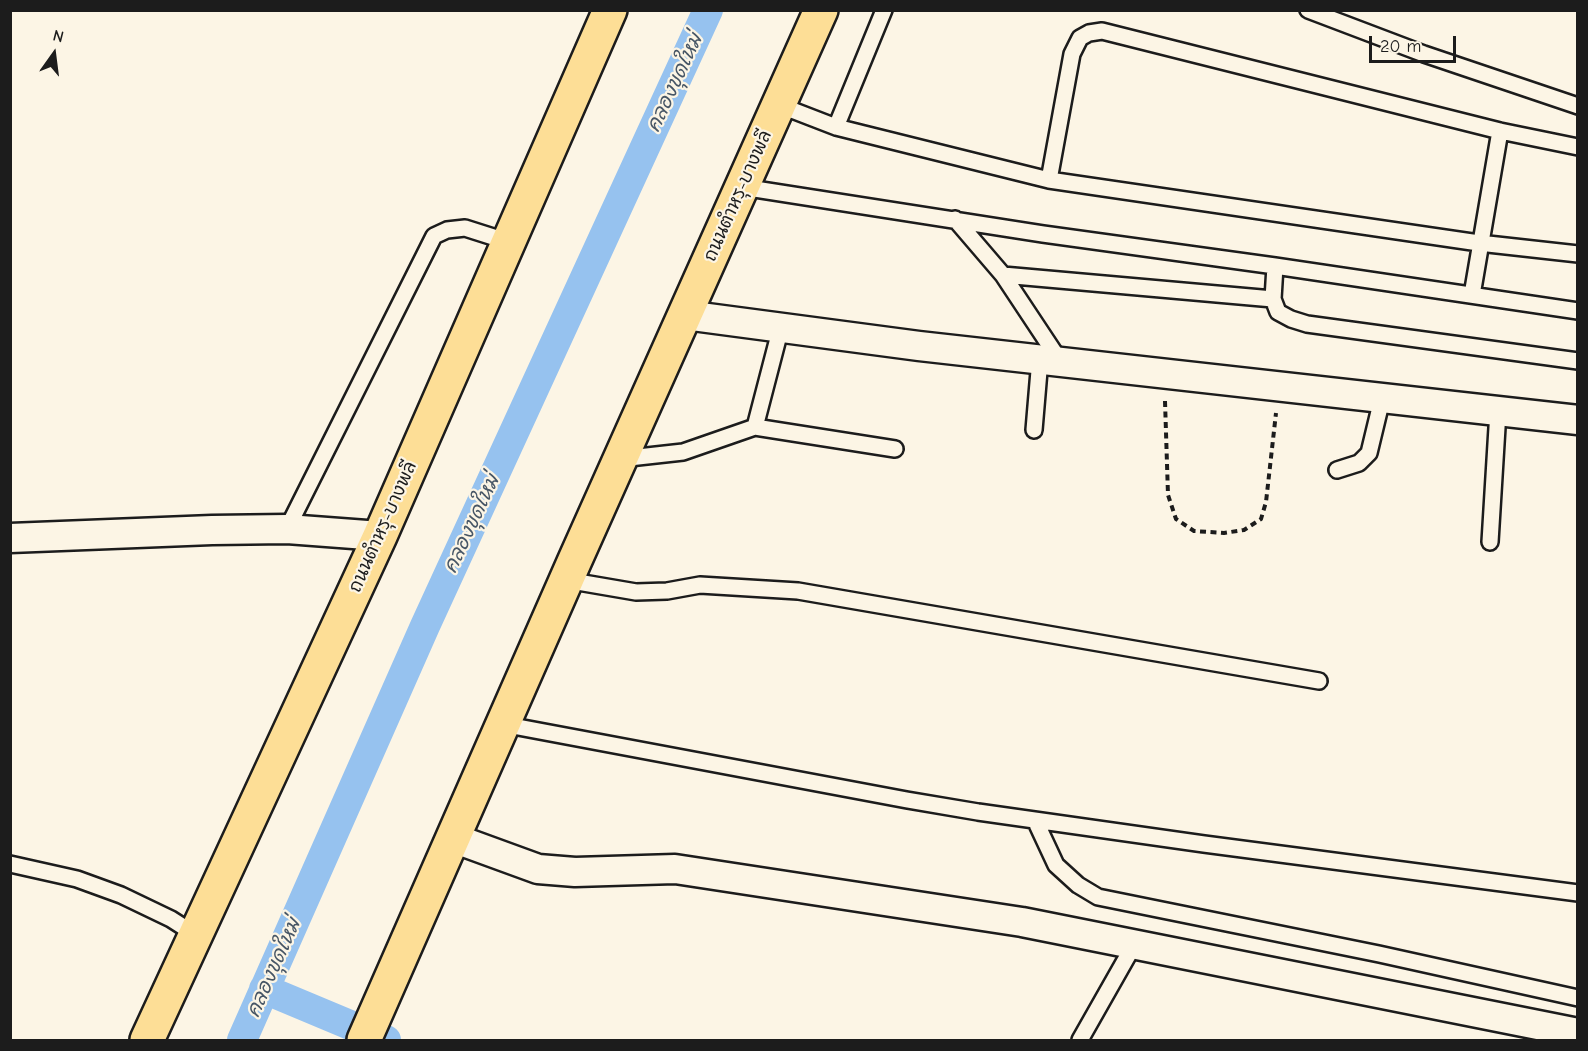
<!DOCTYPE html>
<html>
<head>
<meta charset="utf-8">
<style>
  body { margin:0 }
  #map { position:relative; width:1588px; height:1051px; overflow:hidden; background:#fcf5e5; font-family:"Comic Neue",sans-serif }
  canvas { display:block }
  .frame { position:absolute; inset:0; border:12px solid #1c1c1c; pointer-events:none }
  .north { position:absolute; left:24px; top:24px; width:60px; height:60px; -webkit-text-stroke:4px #fcf5e5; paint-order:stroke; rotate:14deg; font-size:16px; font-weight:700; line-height:24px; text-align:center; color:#1c1c1c }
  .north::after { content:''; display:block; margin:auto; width:21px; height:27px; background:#1c1c1c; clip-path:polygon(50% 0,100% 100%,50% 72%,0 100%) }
  .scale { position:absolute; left:1369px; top:36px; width:87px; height:27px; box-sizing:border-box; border:3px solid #1c1c1c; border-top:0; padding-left:8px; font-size:18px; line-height:21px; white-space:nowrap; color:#1c1c1c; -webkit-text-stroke:4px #fcf5e5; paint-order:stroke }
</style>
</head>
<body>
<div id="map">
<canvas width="1588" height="1051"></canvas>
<div class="frame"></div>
<div class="north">N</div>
<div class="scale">20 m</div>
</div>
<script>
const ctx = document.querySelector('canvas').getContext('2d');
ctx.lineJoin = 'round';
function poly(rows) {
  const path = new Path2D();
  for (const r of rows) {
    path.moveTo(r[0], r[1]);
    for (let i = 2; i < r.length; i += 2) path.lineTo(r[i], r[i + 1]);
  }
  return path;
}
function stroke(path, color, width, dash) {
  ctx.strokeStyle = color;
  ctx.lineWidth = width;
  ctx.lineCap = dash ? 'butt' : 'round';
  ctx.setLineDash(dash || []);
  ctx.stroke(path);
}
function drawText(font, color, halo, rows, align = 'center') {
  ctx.font = font + ' "Comic Neue","Playpen Sans Thai",sans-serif';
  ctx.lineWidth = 4.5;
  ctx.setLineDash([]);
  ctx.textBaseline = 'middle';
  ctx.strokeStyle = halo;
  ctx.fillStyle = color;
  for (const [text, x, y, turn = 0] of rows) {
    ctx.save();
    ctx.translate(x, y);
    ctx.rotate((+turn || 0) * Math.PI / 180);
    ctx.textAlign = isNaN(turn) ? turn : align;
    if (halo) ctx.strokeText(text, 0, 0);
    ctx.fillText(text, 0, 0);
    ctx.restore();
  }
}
stroke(poly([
  [264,989,386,1040],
  [242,1040,425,626,708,10]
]), '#96c2ef', 30);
const lane = poly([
  [1308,10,1424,54,1578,106],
  [779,105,836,127,1049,180,1479,243,1578,254],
  [836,127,884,10],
  [1049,180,1072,54,1080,38,1089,33,1102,31,1500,131,1578,147],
  [742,187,1043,234,1275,266,1578,311],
  [955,219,1003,275,1060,361],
  [1275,266,1273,299,1278,312,1291,319,1307,324,1578,361],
  [1003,275,1273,299],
  [1472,295,1500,131],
  [755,427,895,449],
  [1034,430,1040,359],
  [620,459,683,452,755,427,781,327],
  [1337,470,1359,463,1369,453,1382,399],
  [287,529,434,236,447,230,465,228,509,242],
  [1490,542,1498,411],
  [566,580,636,592,667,591,700,585,798,591,1319,681],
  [502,724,907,800,978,812,1204,844,1578,893],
  [1035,820,1056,865,1078,885,1098,897,1379,954,1578,998],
  [10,864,77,879,121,895,171,919,196,935],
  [1080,1040,1135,943]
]);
const street = poly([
  [685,315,919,346,1578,420],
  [10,538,212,530,287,529,380,536],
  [453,838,538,869,575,872,675,869,1022,922,1578,1033]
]);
const primary = poly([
  [147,1040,380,536,610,10],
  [364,1040,575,560,821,10]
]);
stroke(lane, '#1c1c1c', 20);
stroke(street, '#1c1c1c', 33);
stroke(primary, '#1c1c1c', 38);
stroke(poly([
  [1165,401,1168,495,1176,519,1194,531,1224,533,1244,530,1261,519,1266,502,1276,413]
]), '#1c1c1c', 4, [6, 4.5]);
stroke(lane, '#fcf5e5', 15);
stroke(street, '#fcf5e5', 28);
stroke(primary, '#fdde96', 33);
drawText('18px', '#1c1c1c', '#fcf5e5', [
  ["ถนนตำหรุ-บางพลี",738,196,-66],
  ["ถนนตำหรุ-บางพลี",383,527,-66]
]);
drawText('italic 20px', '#475666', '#fcf5e5', [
  ["คลองขุดใหม่",675,83,-65],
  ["คลองขุดใหม่",472,524,-65],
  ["คลองขุดใหม่",274,968,-66]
]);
</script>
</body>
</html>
